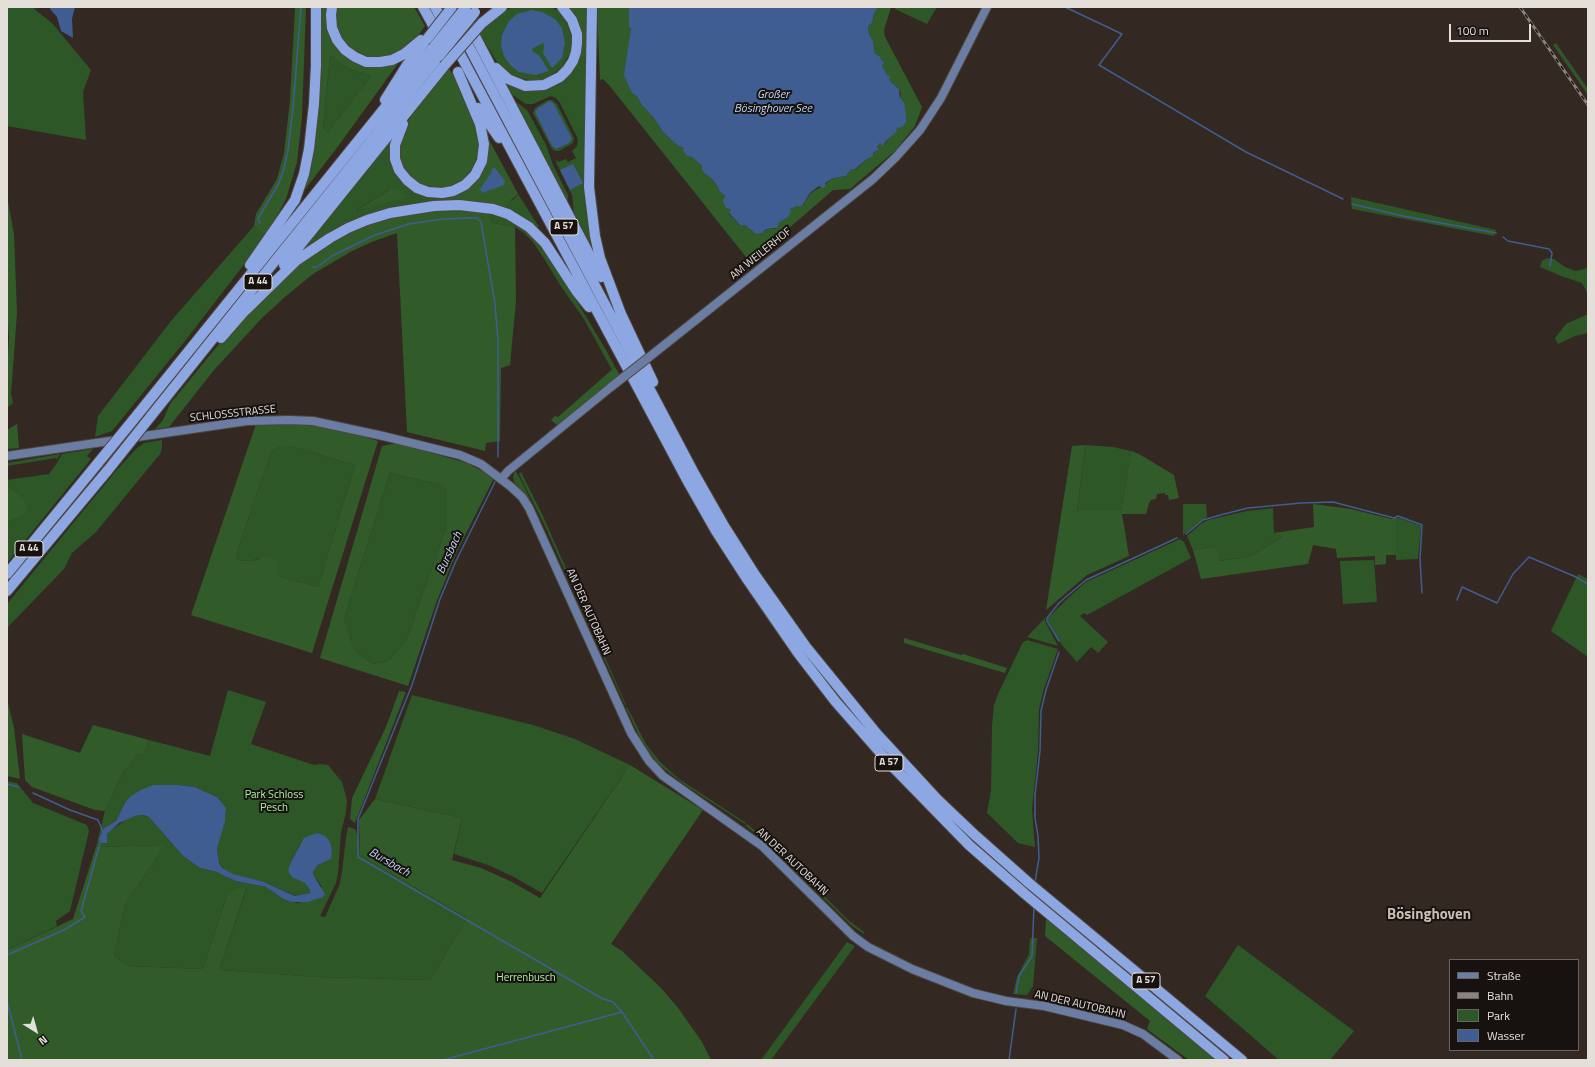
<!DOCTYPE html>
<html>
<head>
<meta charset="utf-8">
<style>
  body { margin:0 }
  #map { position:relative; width:1595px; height:1067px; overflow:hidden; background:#332922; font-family:"Titillium Web",sans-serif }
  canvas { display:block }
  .frame { position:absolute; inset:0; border:8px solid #e5dfda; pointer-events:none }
  .legend { position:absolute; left:1449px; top:959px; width:130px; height:92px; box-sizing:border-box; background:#171210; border:1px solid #696461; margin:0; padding:5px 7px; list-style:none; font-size:12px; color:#e5dfda }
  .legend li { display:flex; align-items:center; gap:8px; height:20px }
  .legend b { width:20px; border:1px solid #696461 }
  .north { position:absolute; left:16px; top:1011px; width:40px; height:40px; -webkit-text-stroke:3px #171210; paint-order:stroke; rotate:143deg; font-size:11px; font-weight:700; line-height:16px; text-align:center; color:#e5dfda }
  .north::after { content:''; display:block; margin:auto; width:14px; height:18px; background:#e5dfda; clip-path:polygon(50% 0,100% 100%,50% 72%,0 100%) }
  .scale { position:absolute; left:1449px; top:24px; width:82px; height:18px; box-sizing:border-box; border:2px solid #e5dfda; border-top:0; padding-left:5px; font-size:12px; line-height:14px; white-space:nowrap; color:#e5dfda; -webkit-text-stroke:3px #171210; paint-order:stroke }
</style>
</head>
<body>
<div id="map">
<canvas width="1595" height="1067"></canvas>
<div class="frame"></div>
<ul class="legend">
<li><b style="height:5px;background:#6b7da3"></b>Straße</li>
<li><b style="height:5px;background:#8b837d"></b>Bahn</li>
<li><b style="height:11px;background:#2d5727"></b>Park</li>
<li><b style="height:11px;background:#3f5d91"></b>Wasser</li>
</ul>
<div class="north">N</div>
<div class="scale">100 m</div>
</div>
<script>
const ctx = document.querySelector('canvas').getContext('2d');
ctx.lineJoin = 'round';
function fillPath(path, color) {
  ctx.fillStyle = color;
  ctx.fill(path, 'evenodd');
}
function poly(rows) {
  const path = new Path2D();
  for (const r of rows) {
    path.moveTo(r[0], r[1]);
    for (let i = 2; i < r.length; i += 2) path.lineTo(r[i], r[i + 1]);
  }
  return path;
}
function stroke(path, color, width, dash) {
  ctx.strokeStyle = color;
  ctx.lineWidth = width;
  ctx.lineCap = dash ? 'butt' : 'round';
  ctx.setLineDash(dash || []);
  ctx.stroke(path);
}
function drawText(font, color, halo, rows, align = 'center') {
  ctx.font = font + ' "Titillium Web",sans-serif';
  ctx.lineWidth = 4;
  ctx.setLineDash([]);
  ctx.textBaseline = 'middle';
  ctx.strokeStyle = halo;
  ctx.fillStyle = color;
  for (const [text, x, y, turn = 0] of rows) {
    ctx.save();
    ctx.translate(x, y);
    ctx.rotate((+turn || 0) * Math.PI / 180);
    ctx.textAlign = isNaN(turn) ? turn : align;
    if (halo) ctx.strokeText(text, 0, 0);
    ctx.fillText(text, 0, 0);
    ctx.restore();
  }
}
fillPath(poly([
  [7,7,43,7,34,9,52,23,91,70,83,92,86,140,7,126],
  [512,7,552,7,559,12,566,21,572,38,571,51,562,67,551,76,538,81,532,81,513,76,497,62,479,33,494,19],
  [896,7,937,7,927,24,895,9],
  [1556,43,1588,89,1588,95,1553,45],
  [330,55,347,68,371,76,328,132,323,131],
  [578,57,588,57,595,254,574,213,572,195,556,162,557,159,558,162,566,159,568,162,576,158,572,151,577,146,578,142,577,137,560,103,556,98,551,96,533,104,526,104,511,94,505,82,540,89],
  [548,100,552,100,557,104,574,138,573,143,559,151,555,151,552,149,533,113,535,108],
  [515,101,527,110,546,145,553,165,568,195,568,202],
  [391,138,392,139,401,178,444,196,445,202,298,254],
  [391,189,399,189,368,207,356,211,356,210],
  [518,194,539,227,535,229,497,206,514,199],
  [1351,197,1496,230,1494,236,1352,209],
  [486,212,498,215,512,221,526,229,538,241,561,275,606,350,615,367,612,370,584,319,562,288,543,257,533,242,524,233,515,227,493,223],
  [254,226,266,236,185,341,112,431,95,437,98,416,171,321],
  [1547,258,1554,259,1565,267,1576,271,1587,268,1588,294,1582,283,1561,276,1540,267,1542,261],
  [1588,314,1588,333,1575,336,1558,344,1555,338,1566,324],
  [7,373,13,403,7,408],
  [162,440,162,448,160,454,96,532,72,553,64,569,7,628,7,604,115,472,136,449,144,443],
  [1085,445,1113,447,1131,451,1121,511,1077,511],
  [280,446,291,446,355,465,318,587,281,577,277,571,259,558,252,561,238,560,236,555,271,452],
  [93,449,87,456,91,459,7,563,7,522,18,518,23,497,7,486,7,480,49,474,57,463,62,454],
  [60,454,57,460,56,458,7,466,7,463],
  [515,470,522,482,541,522,539,522,525,495,515,484,513,477],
  [521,472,543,516,626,705,625,705,545,526,519,474],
  [390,473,443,485,447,494,447,525,406,641,388,661,372,664,358,653,351,641,344,618],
  [1183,504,1206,504,1207,517,1183,535],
  [1273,508,1274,533,1282,537,1255,554,1246,557,1219,561,1216,546,1193,550,1187,536,1202,523,1208,520,1247,511],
  [1396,518,1400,518,1421,526,1418,559,1396,560],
  [1180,539,1184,542,1191,558,1087,615,1084,613,1080,616,1108,642,1098,653,1091,647,1077,662,1062,645,1047,619,1066,600,1086,582],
  [1374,560,1377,602,1343,604,1340,561],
  [1578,574,1588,579,1588,657,1551,631],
  [1045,618,1045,621,1058,646,1027,637],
  [1027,640,1058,649,1044,689,1039,709,1038,752,1032,809,1035,847,1018,843,987,813,991,790,992,726,994,705,998,694,1021,646,1023,642],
  [228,690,266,702,251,744,314,765,320,764,328,765,342,782,347,800,346,813,341,832,338,873,336,883,320,916,325,917,339,886,342,872,346,838,348,827,355,829,359,839,360,855,467,918,430,980,318,977,219,970,247,887,228,892,203,969,127,966,114,956,125,905,156,859,163,845,96,847,105,811,122,774,138,754,143,755,149,740,210,756],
  [153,785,179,785,195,787,217,797,226,814,217,849,219,863,225,871,244,878,264,882,296,896,310,893,310,890,308,886,292,860,300,845,327,861,318,865,313,872,314,876,322,887,299,903,292,902,283,899,266,887,236,881,224,876,217,872,200,868,183,856,149,817,144,815,135,816,127,819,111,830,107,834,99,838,104,828,116,821,126,801],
  [412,695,533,725,575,739,630,765,542,893,512,876,488,865,454,854,462,818,375,799],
  [627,707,646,744,660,762,679,779,746,823,745,824,685,785,658,764,640,738,626,708],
  [7,781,17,783,33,803,87,825,89,831,70,911,56,921,57,926,7,950],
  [747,824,782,853,848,920,864,932,864,934,851,925,770,845,746,826],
  [1030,938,1037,938,1033,986,1027,995,1013,994,1017,977,1029,954],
  [847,942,855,946,771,1060,761,1060],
  [1238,945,1354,1031,1330,1060,1279,1060,1205,996]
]), '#2d5727');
fillPath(poly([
  [295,7,306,7,302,117,297,162,286,199,266,236,254,226,256,214,277,179,284,153,290,101],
  [318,7,414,7,425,26,339,145,300,196,306,169],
  [330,55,347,68,371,76,328,132,323,130],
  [566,7,589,7,588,57,578,57],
  [597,7,629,7,629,23,631,27,628,56,637,96,641,104,654,118,663,132,679,147,680,146,684,148,687,156,692,157,702,166,704,173,712,179,718,187,719,191,725,196,731,209,729,214,741,226,745,225,756,234,771,228,775,229,779,223,788,217,790,209,798,206,802,206,811,193,834,178,846,176,851,169,855,170,876,151,879,148,877,147,880,143,884,145,892,134,901,94,899,89,889,80,882,66,883,60,881,61,875,54,873,41,869,34,868,26,872,23,874,14,878,7,891,7,884,30,885,37,922,107,915,126,896,150,850,189,833,190,750,262,609,85,603,79,600,80],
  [449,68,465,98,475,121,479,141,478,153,473,168,461,182,447,187,434,187,421,184,415,180,406,171,401,161,399,153,400,142,406,124,412,115],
  [487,136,518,194,505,205,497,206,445,202,444,196,470,185],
  [391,189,399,189,408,197,355,211],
  [7,196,14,234,17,313,11,394,7,373,9,338,7,307],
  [447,209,486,212,493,223,515,227,516,301,510,365,501,368,500,441,486,443,485,451,407,432,397,233,374,241,352,251,313,274,286,296,262,318,214,370,169,427,155,429,163,420,170,404,219,344,264,296,307,257,349,232,373,222,395,216],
  [615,367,620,375,615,379,615,381,558,426,551,420,555,416,558,417],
  [286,421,342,430,378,441,312,653,191,615,256,424],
  [280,446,291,446,355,465,318,587,281,577,277,571,279,561,268,556,252,561,238,560,236,555,271,452],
  [17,424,19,448,7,449,7,430],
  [397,443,467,463,493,477,493,480,457,551,436,603,408,686,320,658,382,446],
  [390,473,443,485,447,494,447,525,406,641,388,661,372,664,358,653,351,641,344,618],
  [1085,445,1077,511,1121,511,1131,451,1139,454,1174,475,1179,498,1169,500,1168,495,1165,495,1165,493,1157,494,1156,499,1151,500,1149,503,1146,514,1122,514,1129,556,1087,575,1046,610,1072,446],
  [7,486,23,497,27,508,25,513,18,518,7,522],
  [1313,504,1351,509,1391,519,1396,518,1396,555,1386,555,1386,564,1375,565,1375,556,1337,558,1336,549,1313,545,1308,564,1201,579,1193,550,1216,546,1220,561,1246,557,1255,554,1282,537,1274,533,1314,527],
  [904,638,961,655,963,654,1007,668,1005,673,961,660,904,643],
  [399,691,406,692,355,823,350,819,352,798,386,727],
  [7,699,14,728,20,779,7,776],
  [93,725,149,740,143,755,138,754,122,774,105,811,95,810,32,787,25,780,22,734,80,753],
  [630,765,703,810,611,944,622,951,661,988,679,1009,702,1042,711,1060,7,1060,7,950,73,919,96,847,164,845,156,859,125,905,114,956,127,966,203,969,228,892,247,886,219,970,318,977,430,980,467,918,360,855,359,820,375,799,462,818,452,860,481,868,510,881,540,898],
  [1046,919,1117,976,1219,1060,1189,1060,1147,1029,1150,1021,1045,936]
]), '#315c2a');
fillPath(poly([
  [51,7,75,7,72,19,73,38,61,31,57,17,50,9],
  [629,7,878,7,874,14,872,23,868,26,869,34,873,41,875,54,881,57,879,58,884,62,882,66,887,75,890,76,889,80,899,89,900,98,904,103,906,114,906,122,902,127,897,128,896,132,886,141,883,146,880,143,877,147,879,149,873,153,873,156,867,159,854,170,851,169,846,176,834,178,825,183,825,187,823,188,819,186,810,193,802,206,798,206,790,209,791,212,788,217,779,223,777,228,771,228,765,230,762,233,756,234,745,225,741,226,729,213,731,209,726,208,723,201,725,196,719,191,718,187,712,179,704,173,702,169,702,166,692,157,687,156,683,150,684,148,680,146,679,147,663,132,654,118,641,104,637,96,632,93,624,75,631,28,629,27],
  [532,10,542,12,555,19,562,28,565,43,562,58,552,68,543,53,544,46,543,43,532,49,533,52,539,55,549,71,536,75,519,72,510,65,504,56,501,46,502,35,509,21,517,14],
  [550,101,554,104,572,139,569,143,556,149,552,146,535,112,538,108],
  [573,164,583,183,570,190,560,170],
  [495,168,505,181,504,185,482,193,480,189,491,173,492,169],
  [153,785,179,785,195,787,217,797,226,808,225,821,217,849,219,863,222,868,233,874,264,882,295,896,310,893,310,890,305,883,292,877,290,874,288,870,292,860,304,838,317,833,325,836,330,842,332,850,331,859,318,865,313,872,314,876,325,894,323,897,308,902,292,902,283,899,266,887,236,881,224,876,217,872,200,868,183,856,149,817,144,815,135,816,119,823,107,834,107,843,100,843,99,838,104,828,116,821,126,801,131,796,141,790]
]), '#3f5d91');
stroke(poly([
  [1065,7,1122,34,1099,65,1246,152,1343,199],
  [1352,204,1403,216,1496,233],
  [260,223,258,219,260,215,278,185,284,169,288,150,293,108,301,7],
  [1503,237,1508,241,1549,249,1552,253,1550,266],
  [312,267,317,267,332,256,375,235,409,224,442,219,466,218,477,218,481,222,495,304,498,341,498,457],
  [495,482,456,561,440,599,412,685,358,819,358,857,603,999,613,1002,622,1012,654,1060],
  [1186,534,1203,520,1224,514,1248,508,1301,503,1333,502,1394,518,1398,516,1422,525,1420,559,1422,593],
  [1457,600,1462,587,1497,603,1513,574,1529,557,1576,577,1588,584],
  [1059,641,1047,621,1047,618,1059,603,1067,596,1086,580,1177,538],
  [7,784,18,787],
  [33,793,70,810,98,820,103,832],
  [1035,882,1039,858,1038,836,1035,818,1035,795,1040,751,1041,711,1046,690,1059,652],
  [7,955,64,930,85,917,81,911,100,843],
  [1016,993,1019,976,1032,956,1034,906],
  [7,1001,22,1060],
  [443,1060,622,1012],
  [1009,1060,1016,1009]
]), '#3f5d91', 1.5);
const secondary = poly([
  [653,354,873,179,896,157,920,130,941,98,987,7],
  [7,456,247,421,289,420,313,421,383,436,460,455,481,464,510,486,522,497,529,508,631,733,649,761,663,776,762,846,853,936,868,947,912,969,973,993,1006,1001,1044,1006,1123,1025,1143,1034,1178,1060],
  [502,478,508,471,611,387]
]);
const highway = poly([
  [332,7,331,15,332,28,337,40,345,50,355,57,366,62,380,62,392,60,404,54,421,40],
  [423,7,439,36],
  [435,7,687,480,716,531,747,579,798,653,835,701,892,766,969,845,1025,894,1224,1060],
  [448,7,695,475,724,526,755,575,806,647,876,733,936,798,976,836,1029,883,1242,1060],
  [592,7,589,187,595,236,600,258,621,314,653,382],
  [464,15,601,277],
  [482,23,502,7],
  [496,68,508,79,525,86,544,85,560,77,567,70,573,61,576,52,577,43,577,34,572,20,562,7],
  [385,100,407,65,427,39],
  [478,108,499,138],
  [403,124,395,145,395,159,399,170,407,180,417,188,428,192,442,193,453,191,465,185,475,175,482,161,484,144,480,124,458,72],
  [250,265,295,200,304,174,309,149,314,104,316,65,316,7],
  [284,265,444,66],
  [246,310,297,260,330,238,348,228,367,220,390,213,434,206,459,205,493,209,508,214,529,227,545,243,577,292,589,307],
  [221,338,249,306],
  [138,414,433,48],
  [151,416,439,56],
  [7,574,98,463],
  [7,591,108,470]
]);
stroke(secondary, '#4f463f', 10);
stroke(highway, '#4f463f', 12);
stroke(secondary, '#6b7da3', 8);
stroke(highway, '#8da7e3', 10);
const rail = poly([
  [1520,7,1588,105]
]);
stroke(rail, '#8b837d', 3);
stroke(rail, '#171210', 1.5, [4.5]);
const secondaryBridge = poly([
  [611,387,653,354]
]);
const highwayBridge = poly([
  [427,39,452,7],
  [433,48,466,7],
  [439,56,475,12],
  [444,66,482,23],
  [98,463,138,414],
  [108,470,151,416]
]);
stroke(secondaryBridge, '#4f463f', 10, []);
stroke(highwayBridge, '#4f463f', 12, []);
stroke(secondaryBridge, '#6b7da3', 8);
stroke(highwayBridge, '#8da7e3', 10);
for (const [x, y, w] of [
  [564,227,28],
  [258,282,28],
  [29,549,28],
  [889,763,28],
  [1146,981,28]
]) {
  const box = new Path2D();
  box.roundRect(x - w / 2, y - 8, w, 16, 3);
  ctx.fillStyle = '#171210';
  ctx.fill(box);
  stroke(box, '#e5dfda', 1);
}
drawText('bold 10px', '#e5dfda', null, [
  ["A 57",564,227],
  ["A 44",258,282],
  ["A 44",29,549],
  ["A 57",889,763],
  ["A 57",1146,981]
]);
drawText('11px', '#e5dfda', '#171210', [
  ["AM WEILERHOF",761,254,-39],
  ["SCHLOSSSTRASSE",233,414,-6],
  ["AN DER AUTOBAHN",588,612,66],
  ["AN DER AUTOBAHN",792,862,43],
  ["AN DER AUTOBAHN",1080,1005,13]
]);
drawText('11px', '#aff1a4', '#171210', [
  ["Park Schloss",274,795],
  ["Pesch",274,808],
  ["Herrenbusch",526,978]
]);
drawText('italic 12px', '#c1d4f4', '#171210', [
  ["Großer",773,95],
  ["Bösinghover See",773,109],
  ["Bursbach",450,553,-65],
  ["Bursbach",389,863,30]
]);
drawText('bold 15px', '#cabcb4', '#171210', [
  ["Bösinghoven",1429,915]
]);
</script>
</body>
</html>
